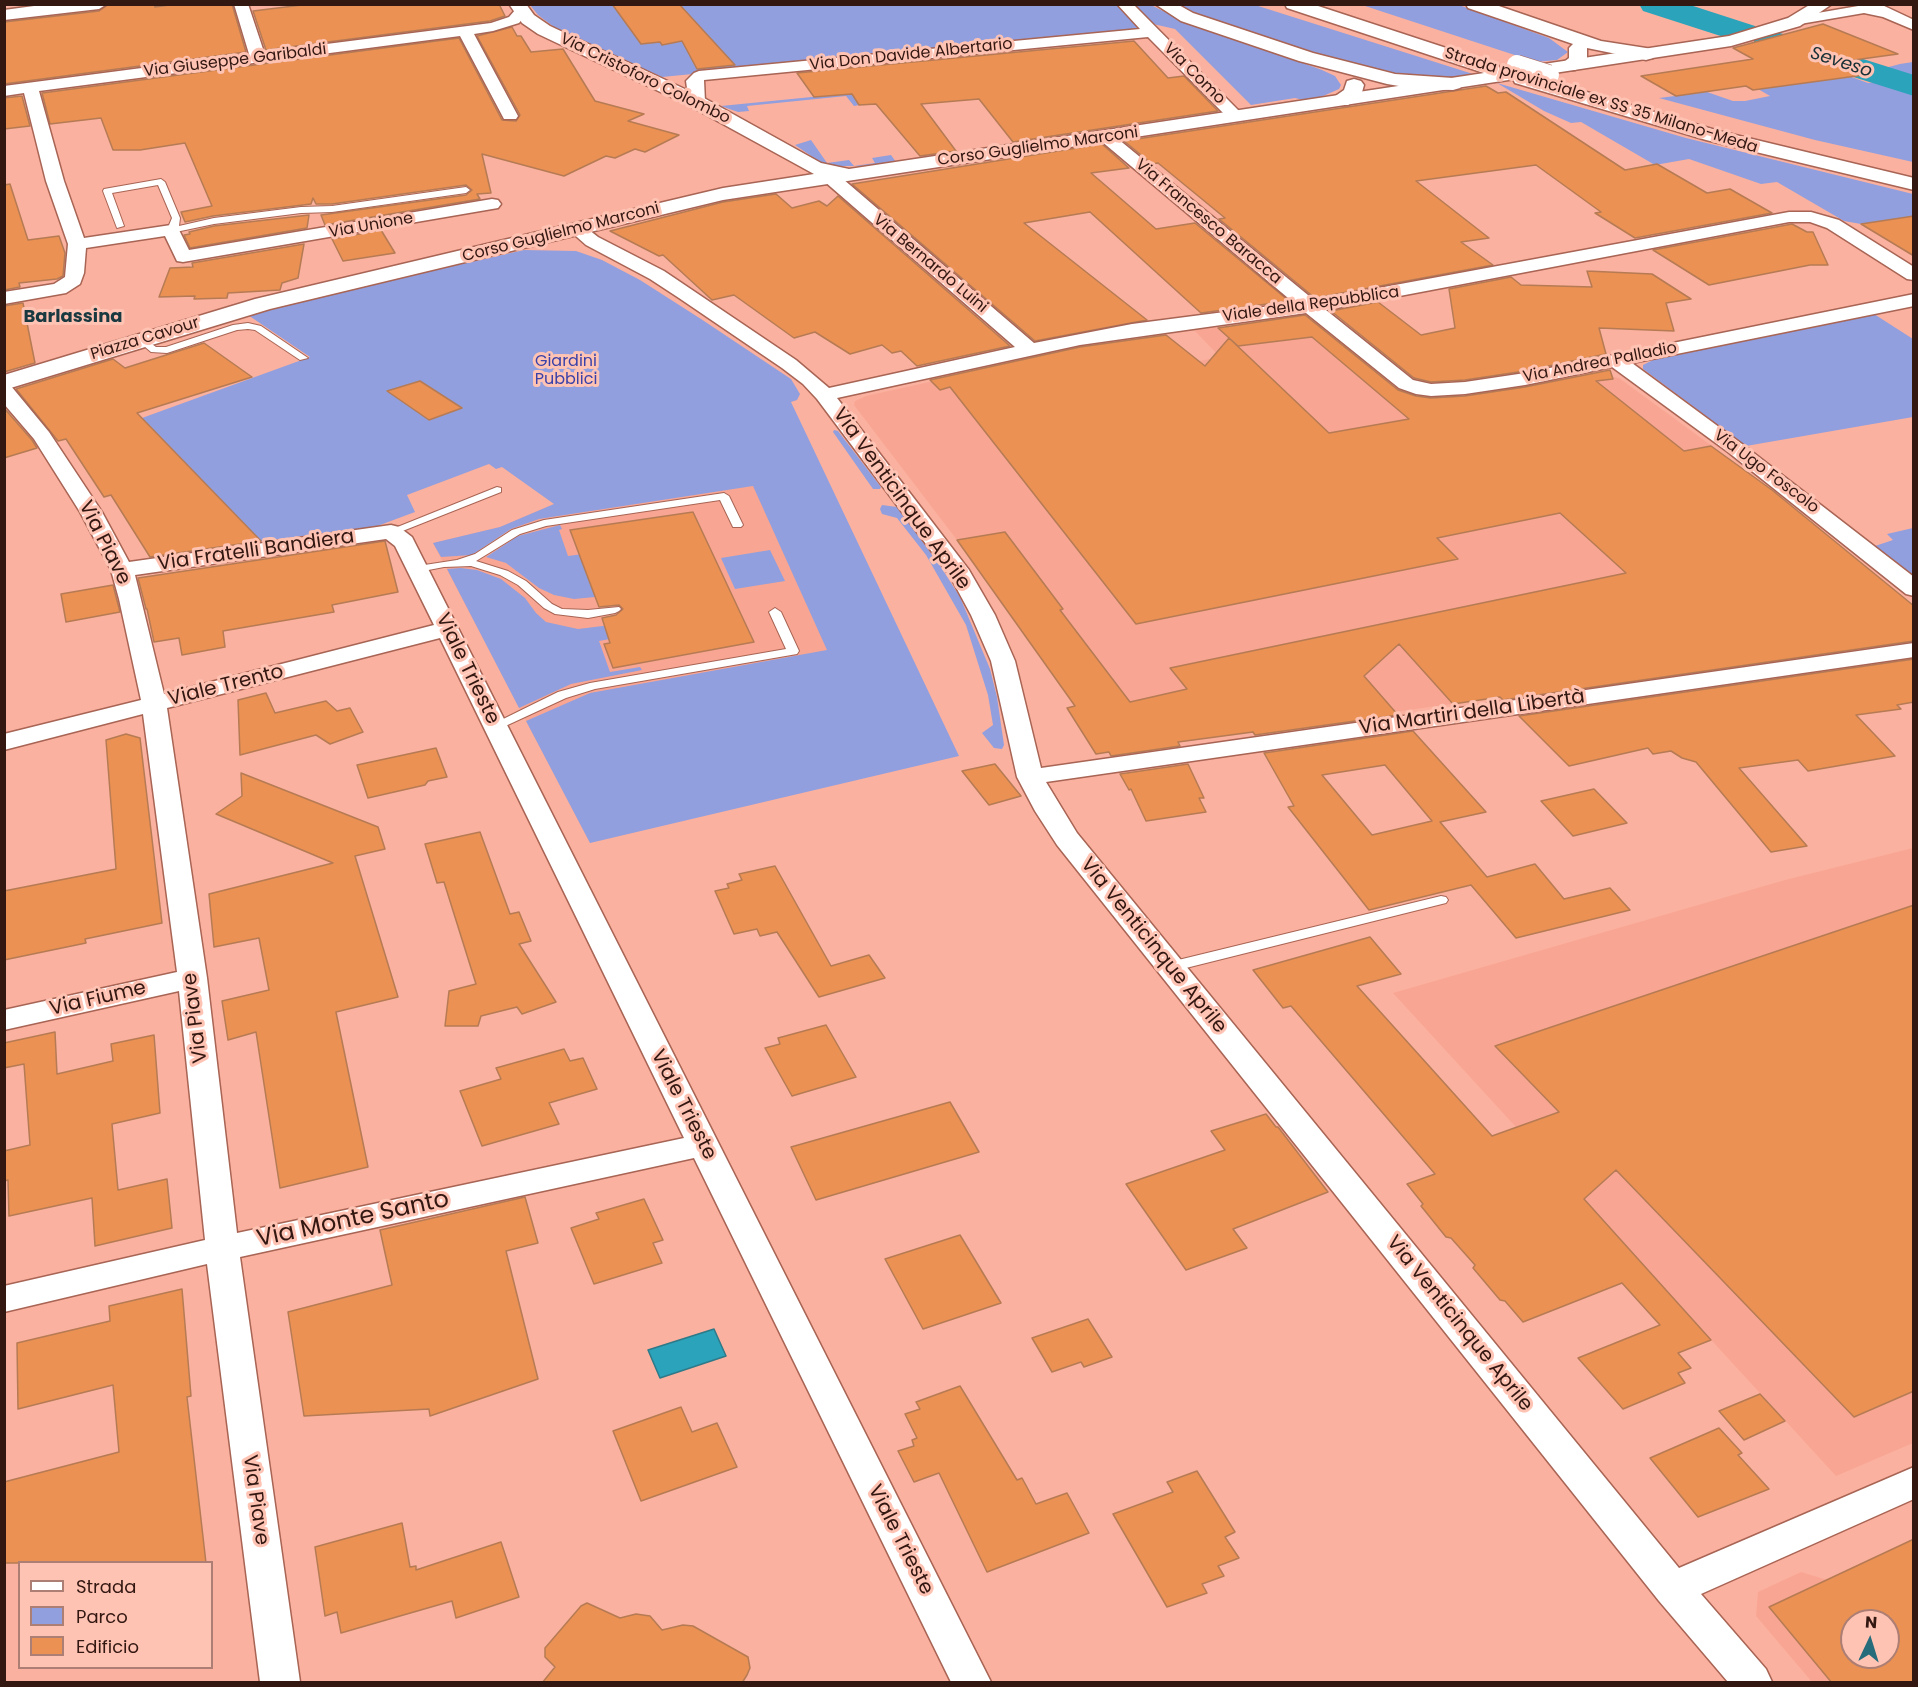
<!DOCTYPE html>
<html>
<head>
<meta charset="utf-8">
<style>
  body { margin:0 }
  #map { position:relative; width:1918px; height:1687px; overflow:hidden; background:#fbb19f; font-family:Poppins,sans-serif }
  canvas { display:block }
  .frame { position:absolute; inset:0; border:6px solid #331711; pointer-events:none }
  .legend { position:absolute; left:18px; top:1561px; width:195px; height:108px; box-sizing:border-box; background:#ffc3b4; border:2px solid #ad7e73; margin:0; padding:8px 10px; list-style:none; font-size:18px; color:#331711 }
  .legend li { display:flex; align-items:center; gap:12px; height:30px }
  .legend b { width:30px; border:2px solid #ad7e73 }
  .north { position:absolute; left:1840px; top:1609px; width:60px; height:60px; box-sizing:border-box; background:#ffc3b4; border:2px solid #ad7e73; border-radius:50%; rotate:4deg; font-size:16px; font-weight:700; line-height:24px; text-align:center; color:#331711 }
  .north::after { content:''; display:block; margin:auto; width:21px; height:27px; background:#266c7b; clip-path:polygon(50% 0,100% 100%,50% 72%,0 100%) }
</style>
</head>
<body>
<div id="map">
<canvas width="1918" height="1687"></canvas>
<div class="frame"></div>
<ul class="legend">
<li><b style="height:8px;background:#fff"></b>Strada</li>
<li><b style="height:16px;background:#919fde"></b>Parco</li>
<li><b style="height:16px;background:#ea9153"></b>Edificio</li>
</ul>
<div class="north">N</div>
</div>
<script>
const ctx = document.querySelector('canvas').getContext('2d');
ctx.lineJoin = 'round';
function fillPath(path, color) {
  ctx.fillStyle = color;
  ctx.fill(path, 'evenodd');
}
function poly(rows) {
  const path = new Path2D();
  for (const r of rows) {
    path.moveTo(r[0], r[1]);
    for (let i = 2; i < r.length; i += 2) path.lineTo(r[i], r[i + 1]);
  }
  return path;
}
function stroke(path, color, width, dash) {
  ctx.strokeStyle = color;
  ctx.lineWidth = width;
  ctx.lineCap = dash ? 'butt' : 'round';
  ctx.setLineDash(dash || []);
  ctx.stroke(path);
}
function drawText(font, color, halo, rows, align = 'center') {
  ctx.font = font + ' Poppins,sans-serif';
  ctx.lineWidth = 6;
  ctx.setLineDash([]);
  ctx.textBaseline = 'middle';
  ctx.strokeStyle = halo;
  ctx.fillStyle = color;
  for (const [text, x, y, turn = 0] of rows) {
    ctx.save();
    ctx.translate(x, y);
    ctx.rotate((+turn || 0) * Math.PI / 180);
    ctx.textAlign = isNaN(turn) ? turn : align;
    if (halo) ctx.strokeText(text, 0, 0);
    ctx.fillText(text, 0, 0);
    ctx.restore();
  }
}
fillPath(poly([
  [1299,318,1314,321,1399,391,1436,398,1595,373,1619,378,1772,490,1572,687,1096,754,1067,708,1075,705,957,540,854,405,855,401,866,396,1056,354,1087,383,1220,357,1194,330],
  [764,472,851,674,590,843,433,543,500,527,608,481],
  [1913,848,1913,1443,1836,1476,1393,993,1785,880],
  [1913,1539,1913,1682,1812,1682,1756,1616,1758,1592,1801,1572,1827,1580],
  [1852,1621,1888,1621,1888,1657,1852,1657]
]), '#f8a693');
fillPath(poly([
  [1119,4,1143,30,662,77,562,33,538,15,530,5],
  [1131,5,1151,5,1171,15,1322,70,1335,76,1341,85,1339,89,1321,97,1303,100,1295,98,1251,105,1175,29,1153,24],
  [1176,5,1255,5,1473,74,1444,78,1412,77,1379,71,1301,49,1189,12],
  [1362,5,1459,5,1549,38,1568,52,1557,60,1536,62],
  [1913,62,1913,82,1877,70,1900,64],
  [1846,75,1868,83,1884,81,1913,90,1913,162,1815,140,1659,98,1707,92,1733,101,1745,101,1770,96,1758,89],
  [1497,83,1686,138,1913,194,1913,219,1910,217,1861,224,1844,221,1777,182,1761,184,1689,159,1655,165,1581,122,1571,123,1544,111],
  [852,93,859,105,854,106,846,96,747,106,749,111,738,112,721,106],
  [811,140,827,163,849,160,854,166,875,163,872,158,891,155,896,162,860,166,833,166,823,164,795,145],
  [524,250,576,251,602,260,640,280,701,319,791,379,800,394,797,400,791,402,959,756,590,843,526,721,590,693,827,650,753,486,539,519,511,529,472,555,441,557,433,543,500,527,554,504,502,467,496,469,489,464,407,495,415,512,372,528,261,541,142,418,310,357,245,313],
  [1874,314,1913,339,1913,417,1746,446,1643,369,1643,365,1653,360],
  [834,430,838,431,881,487,880,489,873,489,833,432],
  [882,505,897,507,939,564,960,597,990,669,997,697,1004,745,1002,749,994,748,982,733,993,725,988,695,966,625,926,555,897,518,882,514,880,509],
  [560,525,562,529,559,530,568,556,583,554,595,597,574,599,554,595,539,588,506,563,486,557,518,536],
  [1913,528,1913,575,1875,546,1893,540,1887,534],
  [770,550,785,581,735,589,721,558],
  [461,568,477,570,501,579,525,598,536,613,546,622,578,629,611,625,615,638,599,641,610,672,640,667,642,670,571,684,519,708,447,569]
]), '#919fde');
const water = poly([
  [714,1329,726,1356,660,1378,648,1350,714,1329]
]);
fillPath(water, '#2ba3bb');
stroke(water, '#2d7988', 1.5);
fillPath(poly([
  [1639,4,1687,4,1755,26,1760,33,1769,30,1780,33,1914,75,1914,96,1758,47,1753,40,1744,43,1733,40,1643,11,1639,4]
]), '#2ba3bb');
const building = poly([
  [109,4,154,4,155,7,176,4,232,4,246,52,4,84,4,22,99,11,109,4],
  [310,4,499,4,505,16,490,21,266,50,253,11,310,4],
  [612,4,679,4,735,65,697,69,682,41,662,45,660,42,641,44,612,4],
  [1823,24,1898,54,1832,63,1864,75,1753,90,1746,86,1676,96,1641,76,1753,59,1733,48,1823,24],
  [512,27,517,36,521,36,531,52,563,49,595,101,644,114,628,121,679,135,645,152,635,149,615,158,606,156,564,176,482,154,491,193,477,194,480,199,325,225,321,215,466,195,472,190,466,185,332,204,316,204,313,198,311,204,213,216,185,222,181,212,212,206,185,143,140,150,113,150,101,118,50,124,42,93,459,38,502,120,516,121,520,115,477,36,512,27],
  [1134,41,1168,78,1184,76,1218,111,1013,142,979,99,921,104,956,151,920,156,876,104,859,105,852,94,814,97,797,73,1134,41],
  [1486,86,1498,93,1506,92,1625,170,1657,164,1707,193,1730,189,1772,213,1635,238,1595,213,1601,212,1536,165,1416,181,1489,238,1461,242,1493,265,1315,298,1219,219,1225,218,1158,163,1152,164,1124,141,1486,86],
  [22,96,30,126,4,129,4,98,22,96],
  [1102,144,1129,168,1091,173,1156,229,1195,223,1289,301,1201,313,1090,212,1024,223,1147,320,1035,341,852,184,1102,144],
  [10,184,28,240,59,236,65,253,63,276,57,279,19,283,20,287,4,290,4,185,10,184],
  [776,194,792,208,819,201,827,206,838,196,1010,346,917,366,901,351,892,353,882,345,850,354,815,332,794,338,734,295,712,300,663,255,659,256,610,231,723,202,776,194],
  [309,215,307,228,190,248,184,235,190,234,189,232,214,226,309,215],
  [1914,216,1914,256,1861,224,1914,216],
  [1792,224,1807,232,1813,232,1828,265,1810,265,1709,285,1653,250,1792,224],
  [381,230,395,253,343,261,332,239,381,230],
  [304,244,298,278,282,283,280,290,228,293,227,298,194,299,195,296,159,297,170,268,193,267,192,263,304,244],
  [1587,271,1652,274,1691,299,1666,303,1674,331,1599,328,1606,354,1525,371,1465,380,1431,382,1414,378,1331,311,1378,302,1421,335,1455,328,1449,289,1511,277,1521,285,1592,287,1587,271],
  [23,303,35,363,4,372,4,306,23,303],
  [1305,315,1398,390,1416,396,1431,398,1465,396,1525,387,1610,370,1613,379,1596,381,1684,451,1711,446,1772,490,1914,606,1914,641,1503,700,1500,697,1453,704,1399,644,1364,676,1398,715,1255,735,1253,732,1178,742,1180,746,1111,756,1109,752,1096,754,1067,708,1075,706,957,540,1005,532,1063,609,1060,610,1130,702,1187,689,1170,668,1626,573,1560,513,1437,538,1458,559,1136,624,950,387,940,390,930,380,1080,347,1166,335,1205,366,1229,338,1329,433,1409,419,1312,337,1238,346,1218,328,1305,315],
  [204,343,252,377,137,413,261,541,150,557,111,495,104,497,66,439,58,441,16,389,113,359,125,368,204,343],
  [420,381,462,408,429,420,387,391,420,381],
  [4,408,32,440,37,448,4,458,4,408],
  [693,512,754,642,613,668,604,644,610,643,602,618,616,615,623,609,619,605,599,607,570,530,693,512],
  [385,541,398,592,332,605,334,612,223,631,225,647,182,655,179,638,154,642,147,609,146,609,138,578,385,541],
  [113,585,120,612,66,622,61,594,113,585],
  [1914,659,1914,702,1897,705,1901,709,1856,715,1895,756,1808,771,1798,760,1739,768,1807,846,1771,852,1696,762,1682,758,1671,751,1653,754,1648,748,1569,766,1519,716,1914,659],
  [266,693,275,713,326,701,337,711,350,708,363,732,330,744,316,735,240,755,238,700,266,693],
  [1413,731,1486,812,1440,822,1487,877,1535,864,1564,899,1610,888,1630,910,1516,938,1471,885,1369,910,1288,807,1294,806,1264,753,1413,731],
  [1385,765,1432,821,1372,835,1322,775,1385,765],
  [126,734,140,738,162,923,85,939,86,943,4,960,4,891,116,869,106,740,126,734],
  [436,748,447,777,428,781,425,785,368,798,357,765,436,748],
  [995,764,1021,796,989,805,962,771,995,764],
  [1188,764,1204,798,1199,798,1206,812,1146,821,1131,789,1129,790,1120,774,1188,764],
  [241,773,378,827,385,849,355,856,398,997,336,1012,368,1167,280,1188,256,1032,228,1040,222,1001,269,990,259,938,214,947,209,894,333,863,216,814,242,796,241,773],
  [1594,789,1627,823,1573,836,1541,801,1594,789],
  [480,832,510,914,519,912,531,941,519,944,556,1002,522,1014,517,1007,481,1016,478,1026,445,1026,449,991,476,984,444,882,437,883,425,844,480,832],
  [775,866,831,966,869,955,885,978,819,997,777,932,760,936,757,929,734,934,715,891,729,888,727,884,742,880,739,874,775,866],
  [1914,905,1914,1391,1854,1417,1616,1170,1584,1199,1711,1340,1678,1353,1691,1368,1678,1373,1685,1383,1623,1409,1578,1358,1660,1325,1622,1283,1523,1322,1505,1301,1500,1300,1473,1268,1475,1265,1451,1238,1446,1237,1421,1206,1423,1204,1407,1184,1435,1174,1291,1006,1283,1008,1253,970,1370,937,1401,974,1357,986,1492,1136,1559,1112,1495,1046,1914,905],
  [826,1025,856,1077,792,1096,765,1048,780,1044,778,1038,826,1025],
  [55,1032,57,1074,113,1061,111,1044,154,1035,160,1113,112,1124,118,1190,167,1179,172,1228,95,1246,92,1198,9,1216,8,1180,4,1181,4,1151,30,1145,24,1064,4,1068,4,1043,55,1032],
  [564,1049,570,1061,583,1058,597,1089,549,1103,559,1124,482,1146,460,1091,501,1079,496,1068,564,1049],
  [950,1102,979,1152,816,1200,791,1147,950,1102],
  [1266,1114,1276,1127,1278,1127,1328,1192,1233,1229,1247,1248,1186,1270,1126,1184,1225,1150,1211,1131,1266,1114],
  [525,1197,538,1243,506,1251,538,1379,430,1416,429,1409,304,1416,288,1312,392,1285,380,1230,525,1197],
  [644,1199,663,1240,653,1243,662,1263,594,1284,571,1228,599,1219,596,1213,644,1199],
  [960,1235,1001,1303,923,1329,885,1259,960,1235],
  [182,1289,191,1396,187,1397,206,1563,4,1563,4,1482,119,1452,113,1385,18,1409,17,1343,110,1321,109,1306,182,1289],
  [1088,1319,1112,1357,1084,1367,1081,1362,1052,1372,1032,1338,1088,1319],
  [960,1386,1017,1480,1022,1478,1036,1504,1067,1493,1089,1533,987,1572,939,1473,914,1482,898,1451,914,1446,912,1440,917,1438,905,1414,920,1409,916,1402,960,1386],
  [1760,1394,1785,1421,1744,1440,1719,1411,1760,1394],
  [681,1407,692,1432,717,1423,737,1467,641,1501,613,1431,681,1407],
  [1719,1428,1742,1453,1738,1455,1769,1489,1698,1517,1650,1458,1719,1428],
  [1197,1471,1235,1532,1225,1537,1239,1558,1218,1566,1224,1576,1202,1584,1207,1593,1167,1607,1113,1514,1173,1492,1167,1482,1197,1471],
  [402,1523,410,1567,416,1566,416,1570,501,1542,519,1597,456,1618,452,1601,341,1633,337,1612,325,1616,315,1547,402,1523],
  [1914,1539,1914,1683,1832,1683,1769,1607,1914,1539],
  [1852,1621,1888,1621,1888,1657,1852,1657,1852,1621],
  [587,1603,620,1618,636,1614,650,1616,662,1630,683,1625,693,1626,748,1657,750,1668,747,1675,742,1683,542,1683,555,1667,545,1657,545,1648,581,1606,587,1603]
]);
fillPath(building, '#ea9153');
stroke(building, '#b67b54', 1.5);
const lane = poly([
  [161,179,165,182,180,218,179,226,214,218,301,207,332,206,466,187,470,190,466,193,332,212,301,213,214,224,171,233,167,230,172,218,158,185,112,193,124,226,117,228,103,191,104,189,161,179],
  [248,323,261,326,308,358,300,360,255,330,248,329,237,330,167,353,151,352,137,340,142,337,156,347,166,347,233,325,248,323],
  [497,487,501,488,501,492,395,534,387,534,385,532,497,487],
  [724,493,729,496,743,525,741,527,733,527,720,500,546,526,520,534,476,561,508,571,526,581,552,604,562,609,588,610,619,607,621,609,619,611,615,613,588,618,555,614,544,608,518,585,500,575,471,566,444,567,418,572,412,569,418,566,457,560,475,554,512,530,544,520,724,493],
  [775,608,781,612,799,651,797,654,595,689,566,698,499,729,495,730,489,726,558,692,590,683,786,649,769,612,775,608],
  [1441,896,1446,897,1448,900,1446,903,1170,972,1163,967,1170,962,1441,896]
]);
const street = poly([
  [234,4,248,4,264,52,491,23,509,17,516,9,526,9,528,12,519,23,493,31,474,34,518,116,516,119,504,119,460,36,39,91,64,181,84,238,171,225,177,226,189,250,492,199,498,200,501,204,498,208,183,262,177,261,165,236,86,248,84,273,80,284,66,293,4,304,4,292,54,284,65,277,68,244,46,181,24,93,4,96,4,86,249,54,234,4],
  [1117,4,1133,4,1242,114,1244,117,1242,120,1230,120,1148,37,704,80,705,102,697,107,689,102,686,81,694,73,699,71,1140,29,1117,4],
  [1880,4,1914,20,1914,30,1883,17,1864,13,1800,24,1793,20,1800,16,1864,5,1880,4],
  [1106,132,1112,134,1314,300,1789,212,1811,212,1839,220,1914,267,1914,280,1907,279,1827,228,1810,222,1789,222,1326,310,1413,380,1431,384,1465,382,1525,373,1914,294,1914,306,1632,363,1742,444,1914,577,1914,596,1906,594,1728,452,1612,367,1525,385,1465,394,1431,396,1416,394,1399,388,1306,313,1080,345,837,398,969,570,995,615,1015,661,1041,768,1914,643,1914,657,1046,782,1077,833,1679,1568,1914,1467,1914,1499,1701,1594,1766,1669,1772,1682,1728,1682,1659,1601,1057,845,1035,811,1017,777,991,661,971,615,950,576,817,399,803,384,782,368,679,298,650,279,586,245,569,230,572,226,584,226,598,237,664,271,796,360,829,388,1015,347,824,181,822,177,824,173,830,172,836,173,1034,343,1132,324,1294,303,1100,140,1098,137,1100,134,1106,132],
  [4,384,11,386,49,432,102,512,129,562,391,525,399,527,412,537,991,1682,951,1682,694,1158,240,1257,300,1682,260,1682,207,1264,4,1312,4,1286,205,1240,179,991,4,1030,4,1010,177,972,143,714,4,750,4,734,141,700,119,599,111,570,80,512,34,439,4,404,4,384],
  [386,539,395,546,434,625,164,694,135,575,386,539],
  [440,638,684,1138,237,1233,207,978,167,708,440,638]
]);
const secondary = poly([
  [49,4,107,4,99,9,4,20,4,10,49,4],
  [509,4,526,4,534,15,550,26,704,98,821,163,849,169,1729,36,1788,18,1811,4,1832,4,1800,26,1731,46,723,200,270,309,4,390,4,375,255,299,723,188,814,174,690,106,538,34,522,23,509,4]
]);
const highway = poly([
  [1155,4,1177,4,1193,13,1313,53,1395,74,1453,78,1460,80,1463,84,1460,88,1453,90,1417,89,1387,84,1299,61,1181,21,1155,4],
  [1285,4,1312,4,1498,65,1500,69,1498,73,1484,73,1287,8,1285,4],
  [1466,4,1493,4,1601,41,1646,48,1653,50,1655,54,1653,58,1646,60,1587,48,1587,60,1585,64,1575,70,1561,70,1559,66,1569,58,1569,48,1573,44,1468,8,1466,4],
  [1522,73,1719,131,1914,178,1914,190,1706,140,1515,83,1513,79,1515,75,1522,73],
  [1354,79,1361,81,1364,85,1361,96,1348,105,1334,105,1331,101,1334,97,1344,90,1347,81,1354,79]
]);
stroke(lane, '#a86454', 2);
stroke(street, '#a86454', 3);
stroke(secondary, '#a86454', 3);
stroke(highway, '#a86454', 3);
fillPath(lane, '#fff');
fillPath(street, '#fff');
fillPath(secondary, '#fff');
fillPath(highway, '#fff');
const highwayBridge = poly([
  [1517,65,1549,75]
]);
stroke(highwayBridge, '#a86454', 21, []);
stroke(highwayBridge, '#fff', 20);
drawText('16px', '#331711', '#ffc3b4', [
  ["Via Don Davide Albertario",911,55,-6],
  ["Via Giuseppe Garibaldi",235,61,-7],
  ["Via Como",1194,74,45],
  ["Via Cristoforo Colombo",645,79,26],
  ["Strada provinciale ex SS 35 Milano-Meda",1601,101,17],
  ["Corso Guglielmo Marconi",1038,147,-8],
  ["Via Francesco Baracca",1208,222,40],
  ["Via Unione",371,226,-10],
  ["Corso Guglielmo Marconi",561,233,-14],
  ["Via Bernardo Luini",930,264,40],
  ["Viale della Repubblica",1311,305,-8],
  ["Piazza Cavour",145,339,-17],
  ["Via Andrea Palladio",1600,363,-11],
  ["Via Ugo Foscolo",1766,472,37]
]);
drawText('16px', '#3a41a8', '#ffc3b4', [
  ["Giardini",566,362],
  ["Pubblici",566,380]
]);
drawText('italic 18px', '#183137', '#ffc3b4', [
  ["Seveso",1841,63,18]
]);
drawText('bold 18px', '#183940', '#ffc3b4', [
  ["Barlassina",73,317]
]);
drawText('20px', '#331711', '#ffc3b4', [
  ["Via Venticinque Aprile",901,499,54],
  ["Via Piave",104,543,63],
  ["Via Fratelli Bandiera",256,551,-8],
  ["Viale Trieste",467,669,64],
  ["Viale Trento",226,686,-14],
  ["Via Martiri della Libertà",1472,713,-8],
  ["Via Venticinque Aprile",1153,946,51],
  ["Via Fiume",98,999,-13],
  ["Via Piave",196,1018,-97],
  ["Viale Trieste",683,1105,63],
  ["Via Venticinque Aprile",1459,1324,51],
  ["Via Piave",255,1500,82],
  ["Viale Trieste",900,1540,63]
]);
drawText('24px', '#331711', '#ffc3b4', [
  ["Via Monte Santo",353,1220,-12]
]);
</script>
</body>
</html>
